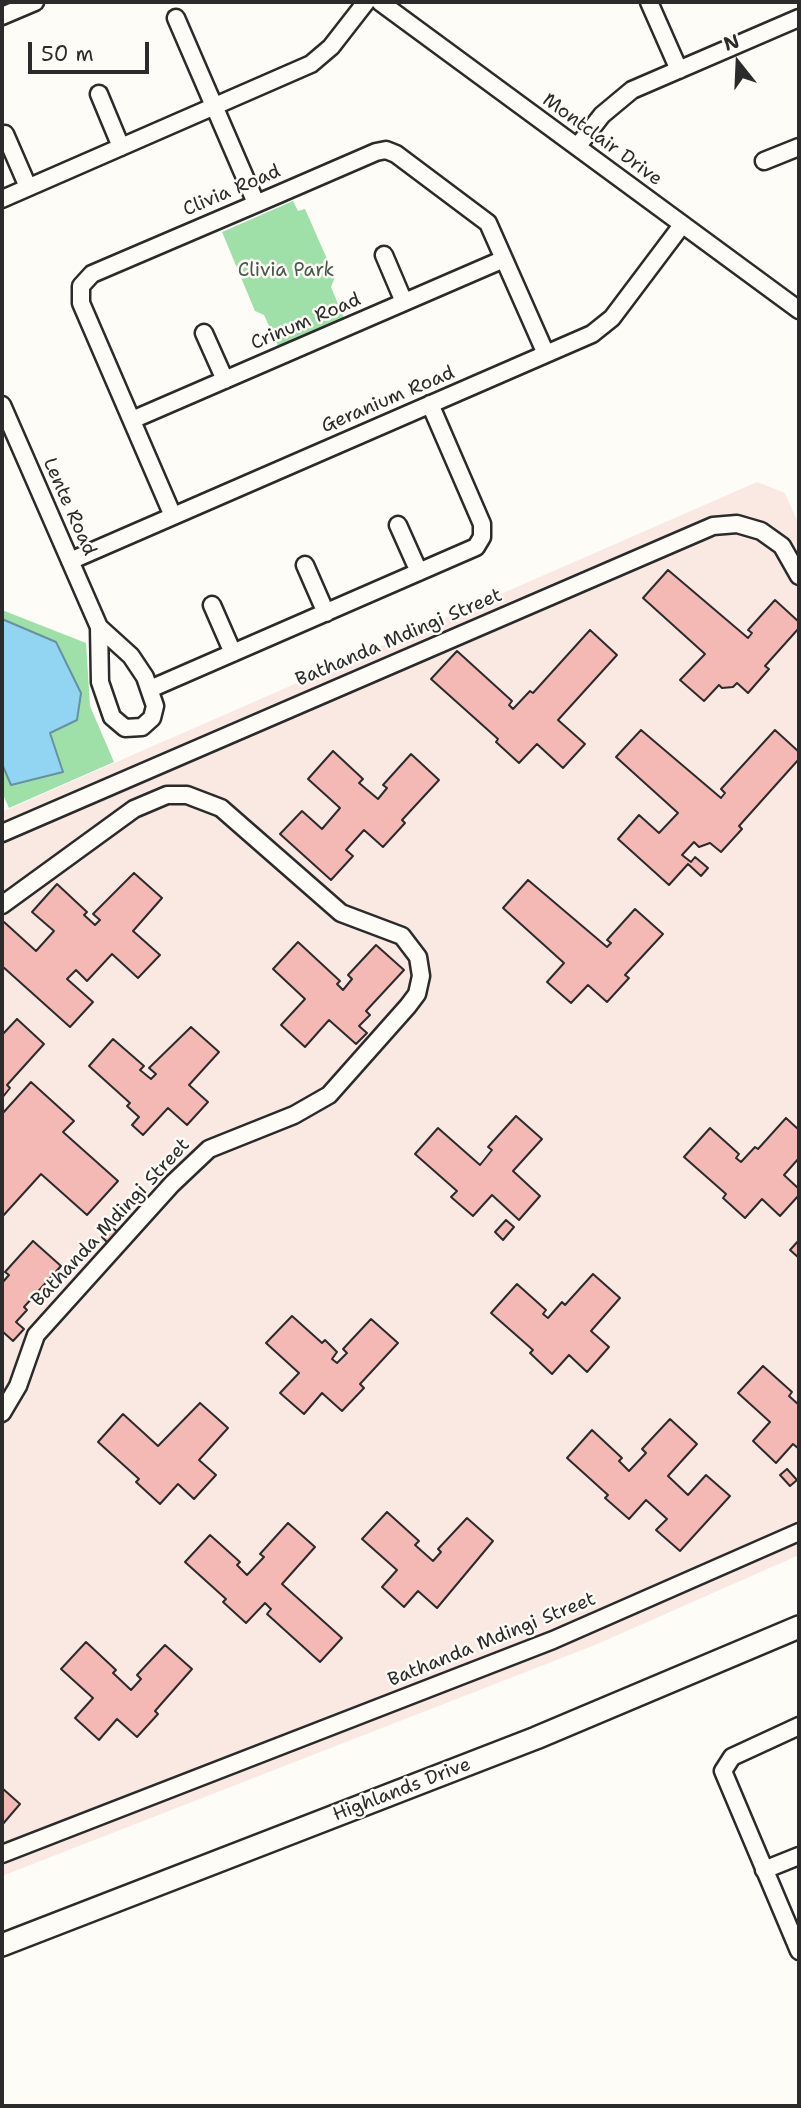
<!DOCTYPE html>
<html>
<head>
<meta charset="utf-8">
<style>
  body { margin:0 }
  #map { position:relative; width:801px; height:2108px; overflow:hidden; background:#fdfcf7; font-family:"Shantell Sans",sans-serif }
  canvas { display:block }
  .frame { position:absolute; inset:0; border:4px solid #2b2b2b; pointer-events:none }
  .north { position:absolute; left:703px; top:28px; width:70px; height:70px; -webkit-text-stroke:5px #fdfcf7; paint-order:stroke; rotate:342deg; font-size:19px; font-weight:700; line-height:28px; text-align:center; color:#2b2b2b }
  .north::after { content:''; display:block; margin:auto; width:24px; height:32px; background:#2b2b2b; clip-path:polygon(50% 0,100% 100%,50% 72%,0 100%) }
  .scale { position:absolute; left:28px; top:42px; width:121px; height:32px; box-sizing:border-box; border:4px solid #2b2b2b; border-top:0; padding-left:9px; font-size:21px; line-height:24px; white-space:nowrap; color:#2b2b2b; -webkit-text-stroke:5px #fdfcf7; paint-order:stroke }
</style>
</head>
<body>
<div id="map">
<canvas width="801" height="2108"></canvas>
<div class="frame"></div>
<div class="north">N</div>
<div class="scale">50 m</div>
</div>
<script>
const ctx = document.querySelector('canvas').getContext('2d');
ctx.lineJoin = 'round';
function fillPath(path, color) {
  ctx.fillStyle = color;
  ctx.fill(path, 'evenodd');
}
function poly(rows) {
  const path = new Path2D();
  for (const r of rows) {
    path.moveTo(r[0], r[1]);
    for (let i = 2; i < r.length; i += 2) path.lineTo(r[i], r[i + 1]);
  }
  return path;
}
function stroke(path, color, width, dash) {
  ctx.strokeStyle = color;
  ctx.lineWidth = width;
  ctx.lineCap = dash ? 'butt' : 'round';
  ctx.setLineDash(dash || []);
  ctx.stroke(path);
}
function drawText(font, color, halo, rows, align = 'center') {
  ctx.font = font + ' "Shantell Sans",sans-serif';
  ctx.lineWidth = 5;
  ctx.setLineDash([]);
  ctx.textBaseline = 'middle';
  ctx.strokeStyle = halo;
  ctx.fillStyle = color;
  for (const [text, x, y, turn = 0] of rows) {
    ctx.save();
    ctx.translate(x, y);
    ctx.rotate((+turn || 0) * Math.PI / 180);
    ctx.textAlign = isNaN(turn) ? turn : align;
    if (halo) ctx.strokeText(text, 0, 0);
    ctx.fillText(text, 0, 0);
    ctx.restore();
  }
}
fillPath(poly([
  [757,482,785,493,799,525,799,1555,595,1645,2,1876,2,812]
]), '#fae8e3');
fillPath(poly([
  [293,201,298,211,305,209,335,277,331,287,344,318,278,346,264,315,255,311,222,232],
  [2,610,86,643,90,706,114,762,9,808,2,792]
]), '#9fe0a9');
const water = poly([
  [2,619,56,642,81,693,77,720,50,733,63,772,11,785,2,764,2,619]
]);
fillPath(water, '#91d5f2');
stroke(water, '#6891a2', 2);
const building = poly([
  [668,570,748,638,752,633,748,630,775,600,799,622,799,628,765,666,769,669,748,693,737,683,733,687,722,688,719,685,704,701,680,680,705,654,643,598,668,570],
  [590,630,617,655,558,720,585,744,563,768,537,744,519,763,496,742,498,739,431,679,457,651,512,701,509,705,513,709,530,691,533,693,590,630],
  [641,730,721,798,725,793,721,789,775,730,799,752,799,759,739,826,742,829,721,852,710,843,699,847,694,842,682,855,691,862,695,857,708,868,701,876,688,864,669,885,618,839,639,815,659,833,678,813,616,757,641,730],
  [333,751,363,779,359,783,378,799,387,788,383,785,411,754,439,780,402,820,405,823,383,847,364,830,346,850,353,856,331,880,280,834,302,811,322,829,340,808,308,779,333,751],
  [134,873,162,898,133,931,160,955,138,978,112,954,87,981,76,970,67,979,93,1002,70,1027,2,966,2,924,4,922,36,951,54,931,32,912,57,884,87,912,84,915,95,925,100,920,93,914,134,873],
  [528,880,607,947,611,943,607,940,635,909,663,934,625,975,629,978,607,1002,588,985,571,1003,547,982,564,963,503,908,528,880],
  [298,942,340,981,337,984,343,990,352,979,348,975,376,945,404,970,366,1011,370,1015,359,1026,367,1033,356,1044,329,1020,305,1047,281,1025,305,999,273,969,298,942],
  [17,1019,44,1044,7,1085,10,1088,2,1098,2,1035,17,1019],
  [191,1027,219,1052,189,1085,208,1102,187,1125,168,1108,143,1135,132,1125,139,1117,127,1106,130,1103,89,1066,113,1039,144,1066,140,1070,151,1079,156,1074,149,1068,191,1027],
  [31,1082,74,1121,63,1132,118,1181,87,1215,41,1174,2,1217,2,1114,31,1082],
  [516,1116,542,1139,513,1171,540,1196,519,1220,492,1195,473,1216,451,1197,457,1191,415,1154,438,1128,480,1165,492,1150,488,1147,516,1116],
  [786,1118,799,1130,799,1158,784,1175,799,1189,799,1195,780,1216,762,1199,745,1218,723,1198,726,1194,684,1157,710,1128,739,1154,736,1158,741,1162,755,1147,758,1149,786,1118],
  [506,1220,514,1227,503,1240,495,1232,506,1220],
  [111,1227,118,1232,108,1243,102,1237,111,1227],
  [799,1240,799,1258,790,1250,799,1240],
  [33,1241,61,1266,24,1307,27,1310,16,1322,24,1329,13,1341,2,1331,2,1283,9,1275,5,1272,33,1241],
  [593,1274,620,1298,591,1331,609,1347,587,1372,569,1355,552,1374,530,1353,533,1350,491,1313,517,1284,546,1310,543,1314,548,1318,562,1302,565,1305,593,1274],
  [292,1316,322,1343,325,1340,337,1352,332,1359,337,1363,347,1353,343,1349,371,1319,398,1343,360,1384,364,1388,342,1411,322,1393,304,1414,280,1393,299,1373,266,1343,292,1316],
  [763,1366,792,1392,789,1396,799,1405,799,1449,793,1444,776,1463,753,1441,770,1422,738,1393,763,1366],
  [200,1403,228,1428,199,1460,216,1475,194,1499,178,1484,160,1504,136,1482,139,1479,98,1442,123,1414,158,1446,200,1403],
  [670,1419,697,1444,668,1476,688,1495,706,1475,730,1496,680,1551,656,1530,667,1519,646,1500,629,1519,605,1498,608,1495,567,1458,592,1430,622,1458,619,1461,629,1471,646,1453,642,1449,670,1419],
  [787,1469,797,1480,790,1486,780,1475,787,1469],
  [387,1512,419,1541,415,1545,433,1561,441,1552,438,1549,467,1518,493,1541,437,1608,418,1591,404,1607,382,1587,397,1570,362,1539,387,1512],
  [288,1523,315,1547,282,1584,342,1638,320,1662,267,1614,271,1609,265,1603,246,1623,223,1602,226,1599,185,1562,210,1535,240,1562,237,1565,247,1575,264,1557,260,1554,288,1523],
  [86,1642,116,1670,113,1673,131,1690,141,1679,137,1675,165,1645,192,1669,155,1711,158,1714,137,1737,117,1719,99,1740,75,1718,93,1698,61,1669,86,1642],
  [2,1788,20,1804,2,1825,2,1788]
]);
fillPath(building, '#f4b8b5');
stroke(building, '#2b2b2b', 2);
const minor = poly([
  [380,2,799,310],
  [649,2,679,70],
  [2,16,35,2],
  [176,18,256,203],
  [99,94,121,147],
  [5,134,28,187],
  [577,147,602,115,632,90,799,18],
  [764,161,799,147],
  [2,199,311,64,331,47,366,2],
  [384,255,404,302],
  [204,333,225,380],
  [2,405,99,627,131,656,145,677,155,706,152,718,142,727,125,728,112,717,100,682,99,627],
  [132,420,504,259],
  [173,516,81,303,81,286,92,274,279,194,376,152,386,150,396,154,488,223,546,354],
  [398,525,419,572],
  [70,561,592,334,612,318,682,225],
  [305,565,326,613],
  [212,605,233,653],
  [150,689,476,547,482,537,482,524,430,404],
  [2,833,713,526,737,524,761,531,782,546,799,576],
  [2,905,134,809,167,795,187,795,221,808,341,913,402,936,418,957,421,976,417,994,408,1006,329,1095,294,1115,209,1149,172,1184,36,1335,18,1386,2,1413],
  [799,1726,732,1757,723,1771,799,1951],
  [2,1854,553,1640,799,1532],
  [764,1870,799,1856]
]);
const secondary = poly([
  [2,1945,536,1738,799,1627]
]);
stroke(minor, '#2b2b2b', 21);
stroke(secondary, '#2b2b2b', 26);
stroke(minor, '#fdfcf7', 16);
stroke(secondary, '#fdfcf7', 21);
drawText('19px', '#2b2b2b', '#fdfcf7', [
  ["Montclair Drive",602,140,36],
  ["Clivia Road",232,191,-23],
  ["Crinum Road",306,322,-23],
  ["Geranium Road",388,400,-23],
  ["Lente Road",69,507,66],
  ["Bathanda Mdingi Street",399,638,-23],
  ["Bathanda Mdingi Street",111,1223,-47],
  ["Bathanda Mdingi Street",492,1640,-22],
  ["Highlands Drive",402,1790,-21]
]);
drawText('19px', '#48584a', '#fdfcf7', [
  ["Clivia Park",286,271]
]);
</script>
</body>
</html>
